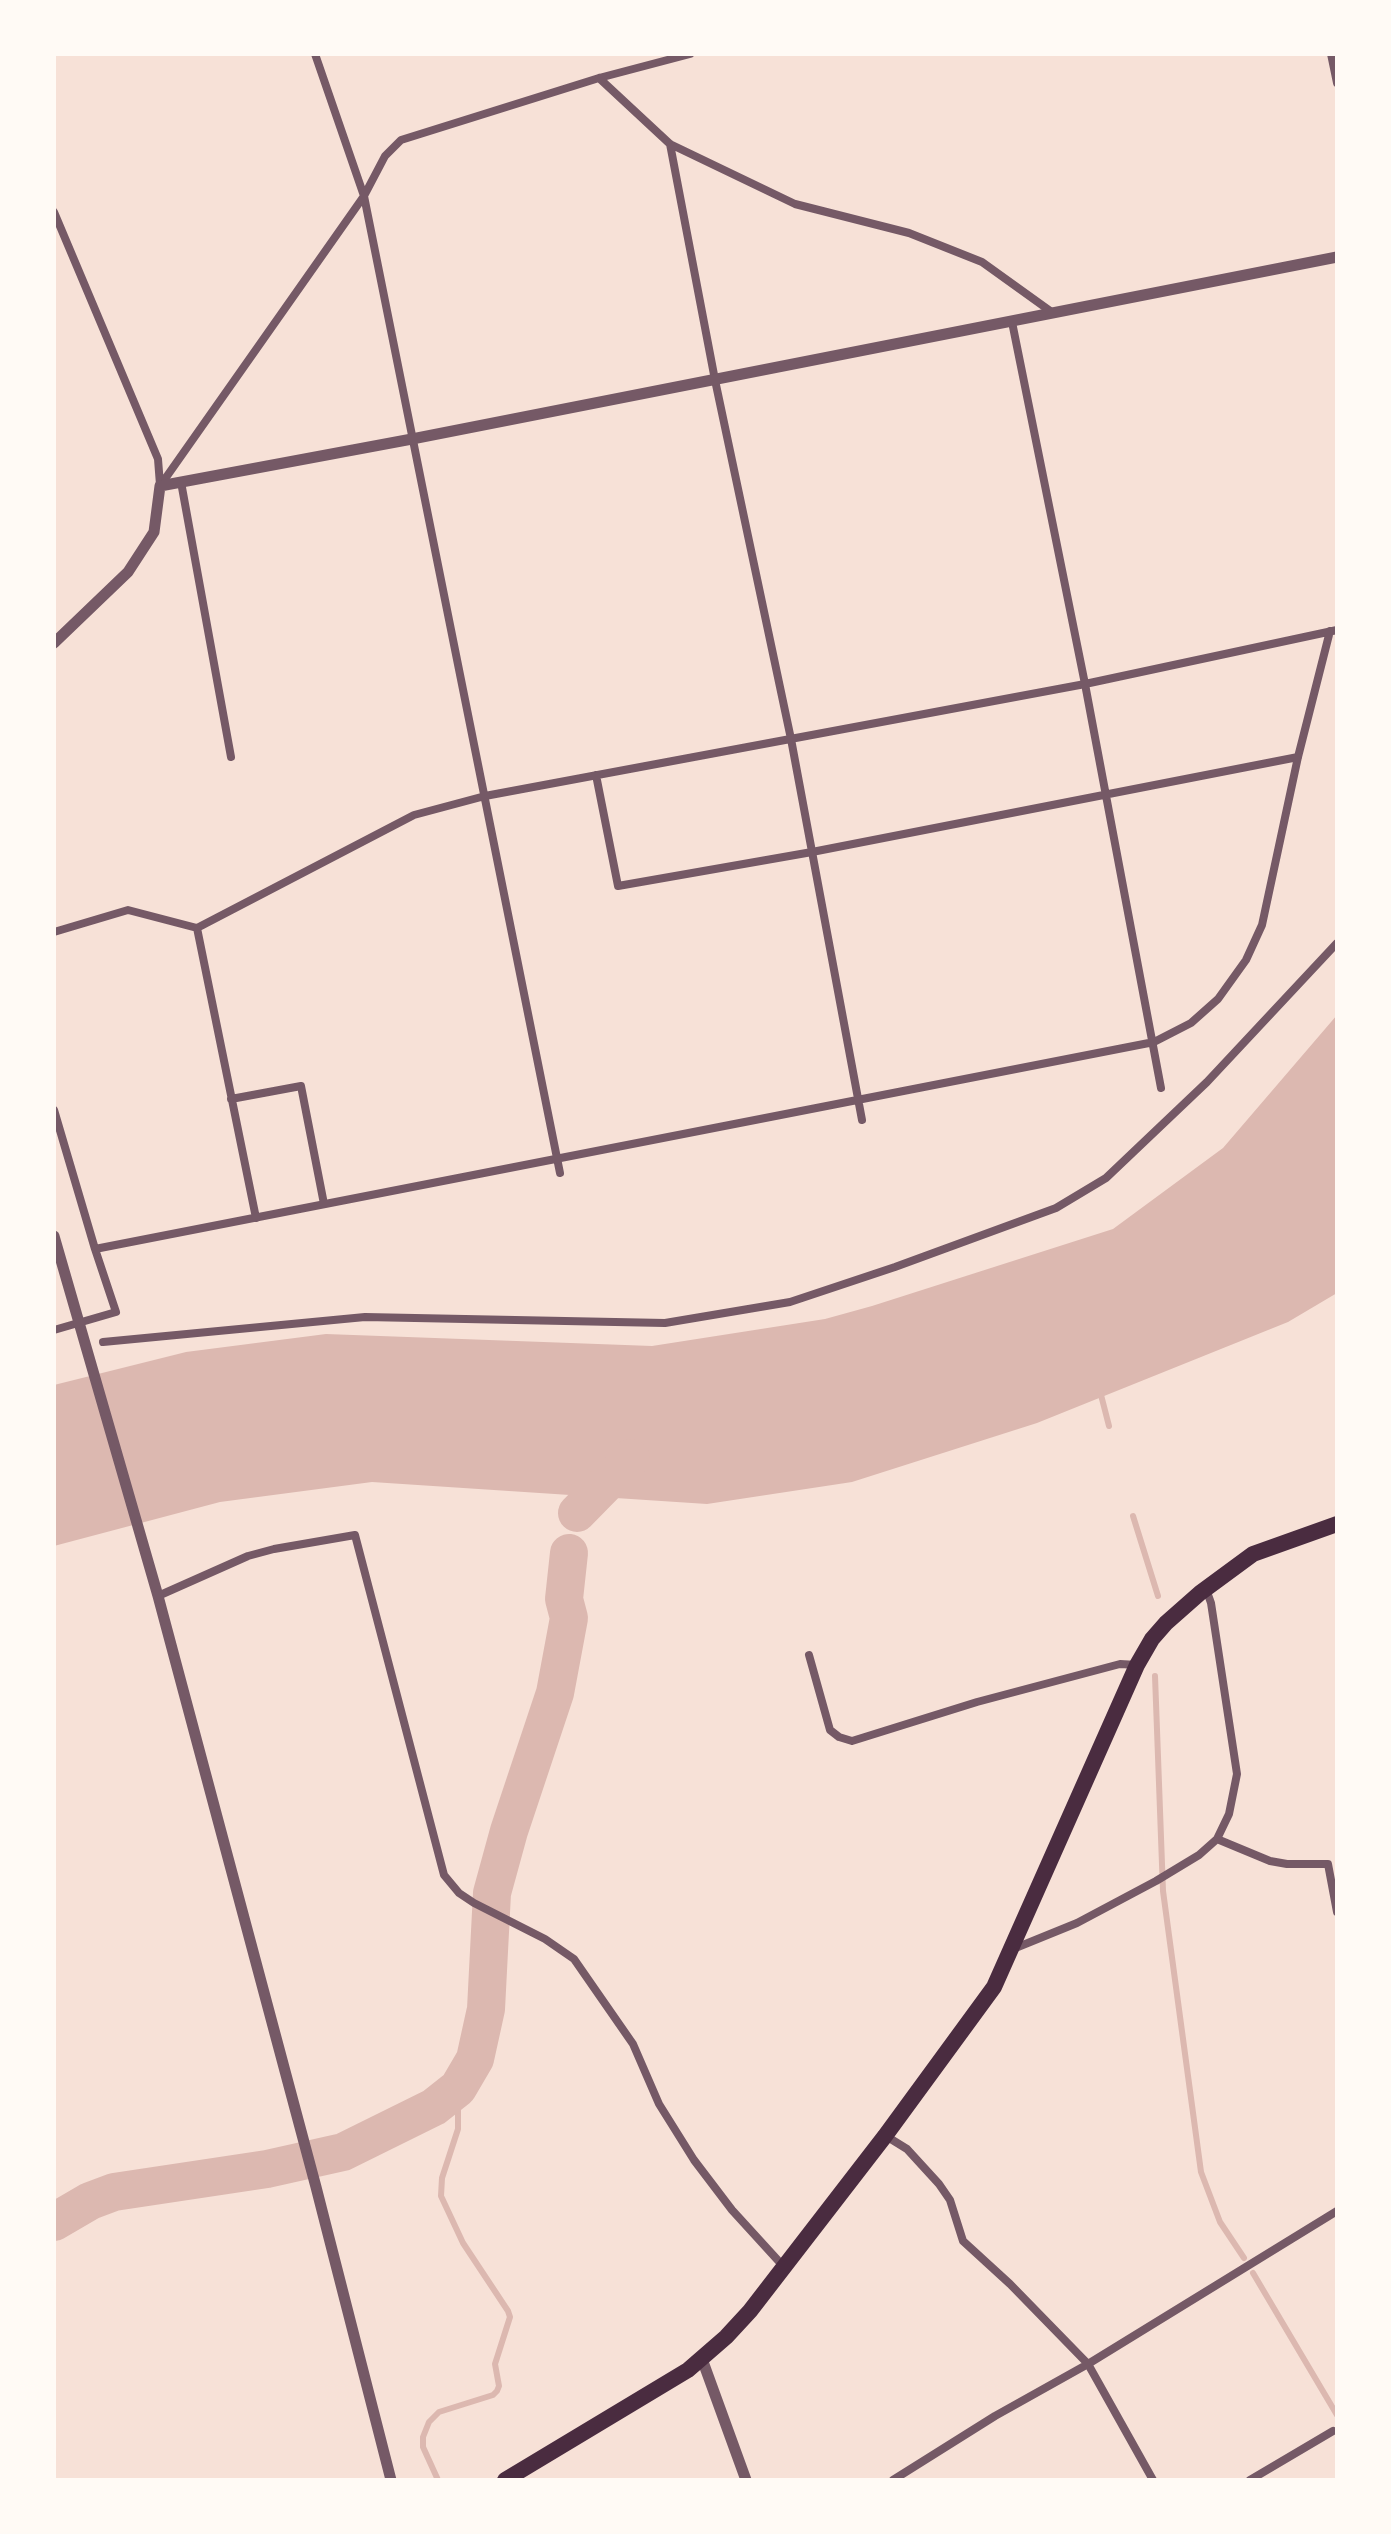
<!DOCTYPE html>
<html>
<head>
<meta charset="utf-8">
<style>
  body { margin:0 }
  #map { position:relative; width:1391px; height:2534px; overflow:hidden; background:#f7e1d7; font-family:"Golos Text",sans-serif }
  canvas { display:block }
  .frame { position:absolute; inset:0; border:56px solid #fffaf5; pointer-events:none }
</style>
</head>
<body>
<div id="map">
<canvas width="1391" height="2534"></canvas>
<div class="frame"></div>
</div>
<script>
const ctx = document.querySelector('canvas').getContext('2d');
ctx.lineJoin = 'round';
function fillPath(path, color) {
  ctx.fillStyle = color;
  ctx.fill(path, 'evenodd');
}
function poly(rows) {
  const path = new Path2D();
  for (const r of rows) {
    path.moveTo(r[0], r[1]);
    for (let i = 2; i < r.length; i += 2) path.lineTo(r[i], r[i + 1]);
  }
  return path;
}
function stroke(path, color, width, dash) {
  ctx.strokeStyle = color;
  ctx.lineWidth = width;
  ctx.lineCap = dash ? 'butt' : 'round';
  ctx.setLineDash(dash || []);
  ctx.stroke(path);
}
fillPath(poly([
  [1337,1015,1337,1293,1288,1322,1037,1423,852,1482,707,1504,372,1482,220,1502,54,1546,54,1385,186,1352,326,1334,652,1346,825,1319,872,1306,1113,1229,1223,1148]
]), '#dcb8b0');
stroke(poly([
  [1100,1391,1109,1426],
  [1133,1516,1158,1596],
  [1155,1676,1163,1891,1201,2172,1220,2222,1244,2258],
  [1253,2273,1337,2415],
  [438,2480,423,2447,423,2437,429,2422,439,2412,493,2395,497,2391,499,2386,495,2364,510,2317,508,2311,463,2243,441,2196,442,2178,458,2129,458,2088]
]), '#dcb8b0', 6);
stroke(poly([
  [577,1513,631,1458],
  [54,2222,90,2201,114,2192,267,2169,343,2152,434,2107,458,2088,475,2059,486,2009,492,1893,509,1831,555,1693,569,1618,564,1599,569,1553]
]), '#dcb8b0', 38);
stroke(poly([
  [315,54,364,196,560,1173],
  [1331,54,1337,83],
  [599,78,670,144,795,204,909,233,982,262,1053,313],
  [670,144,715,380,791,739,862,1120],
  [54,212,158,459,160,485],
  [1012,322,1085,684,1161,1088],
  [181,482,231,757],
  [160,486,364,196,385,156,401,140,599,78,690,54],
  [596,775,618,886,812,852,1298,757],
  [197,928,256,1218],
  [54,932,128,910,197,928,414,815,485,796,1085,684,1337,630],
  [231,1099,301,1086,324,1204],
  [54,1110,95,1249,116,1312,54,1330],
  [95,1249,1154,1042,1191,1023,1218,999,1246,960,1262,925,1298,757,1330,631],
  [103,1342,365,1317,665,1323,790,1302,895,1267,1056,1208,1106,1178,1207,1082,1337,943],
  [158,1596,248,1556,274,1549,355,1535,444,1875,459,1893,474,1903,545,1939,574,1959,633,2044,659,2104,694,2160,732,2210,784,2267],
  [809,1655,830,1730,839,1737,852,1741,977,1702,1120,1664,1137,1665],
  [1217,1839,1270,1861,1287,1864,1328,1864,1337,1912],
  [1013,1949,1077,1923,1156,1881,1199,1855,1217,1839,1229,1814,1237,1774,1211,1603,1206,1589],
  [886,2136,907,2149,939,2184,950,2200,963,2241,1010,2284,1088,2364,1153,2480],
  [893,2480,995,2416,1088,2364,1337,2211],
  [1250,2480,1333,2431]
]), '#755966', 8);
stroke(poly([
  [54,643,128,572,154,532,160,486,412,439,1337,257],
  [54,1236,158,1596,316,2187,391,2480],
  [702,2359,746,2480]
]), '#755966', 11);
stroke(poly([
  [505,2480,688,2370,726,2337,750,2311,885,2136,994,1987,1137,1665,1152,1639,1166,1623,1200,1593,1253,1554,1337,1524]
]), '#4a2c40', 16);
</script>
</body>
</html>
